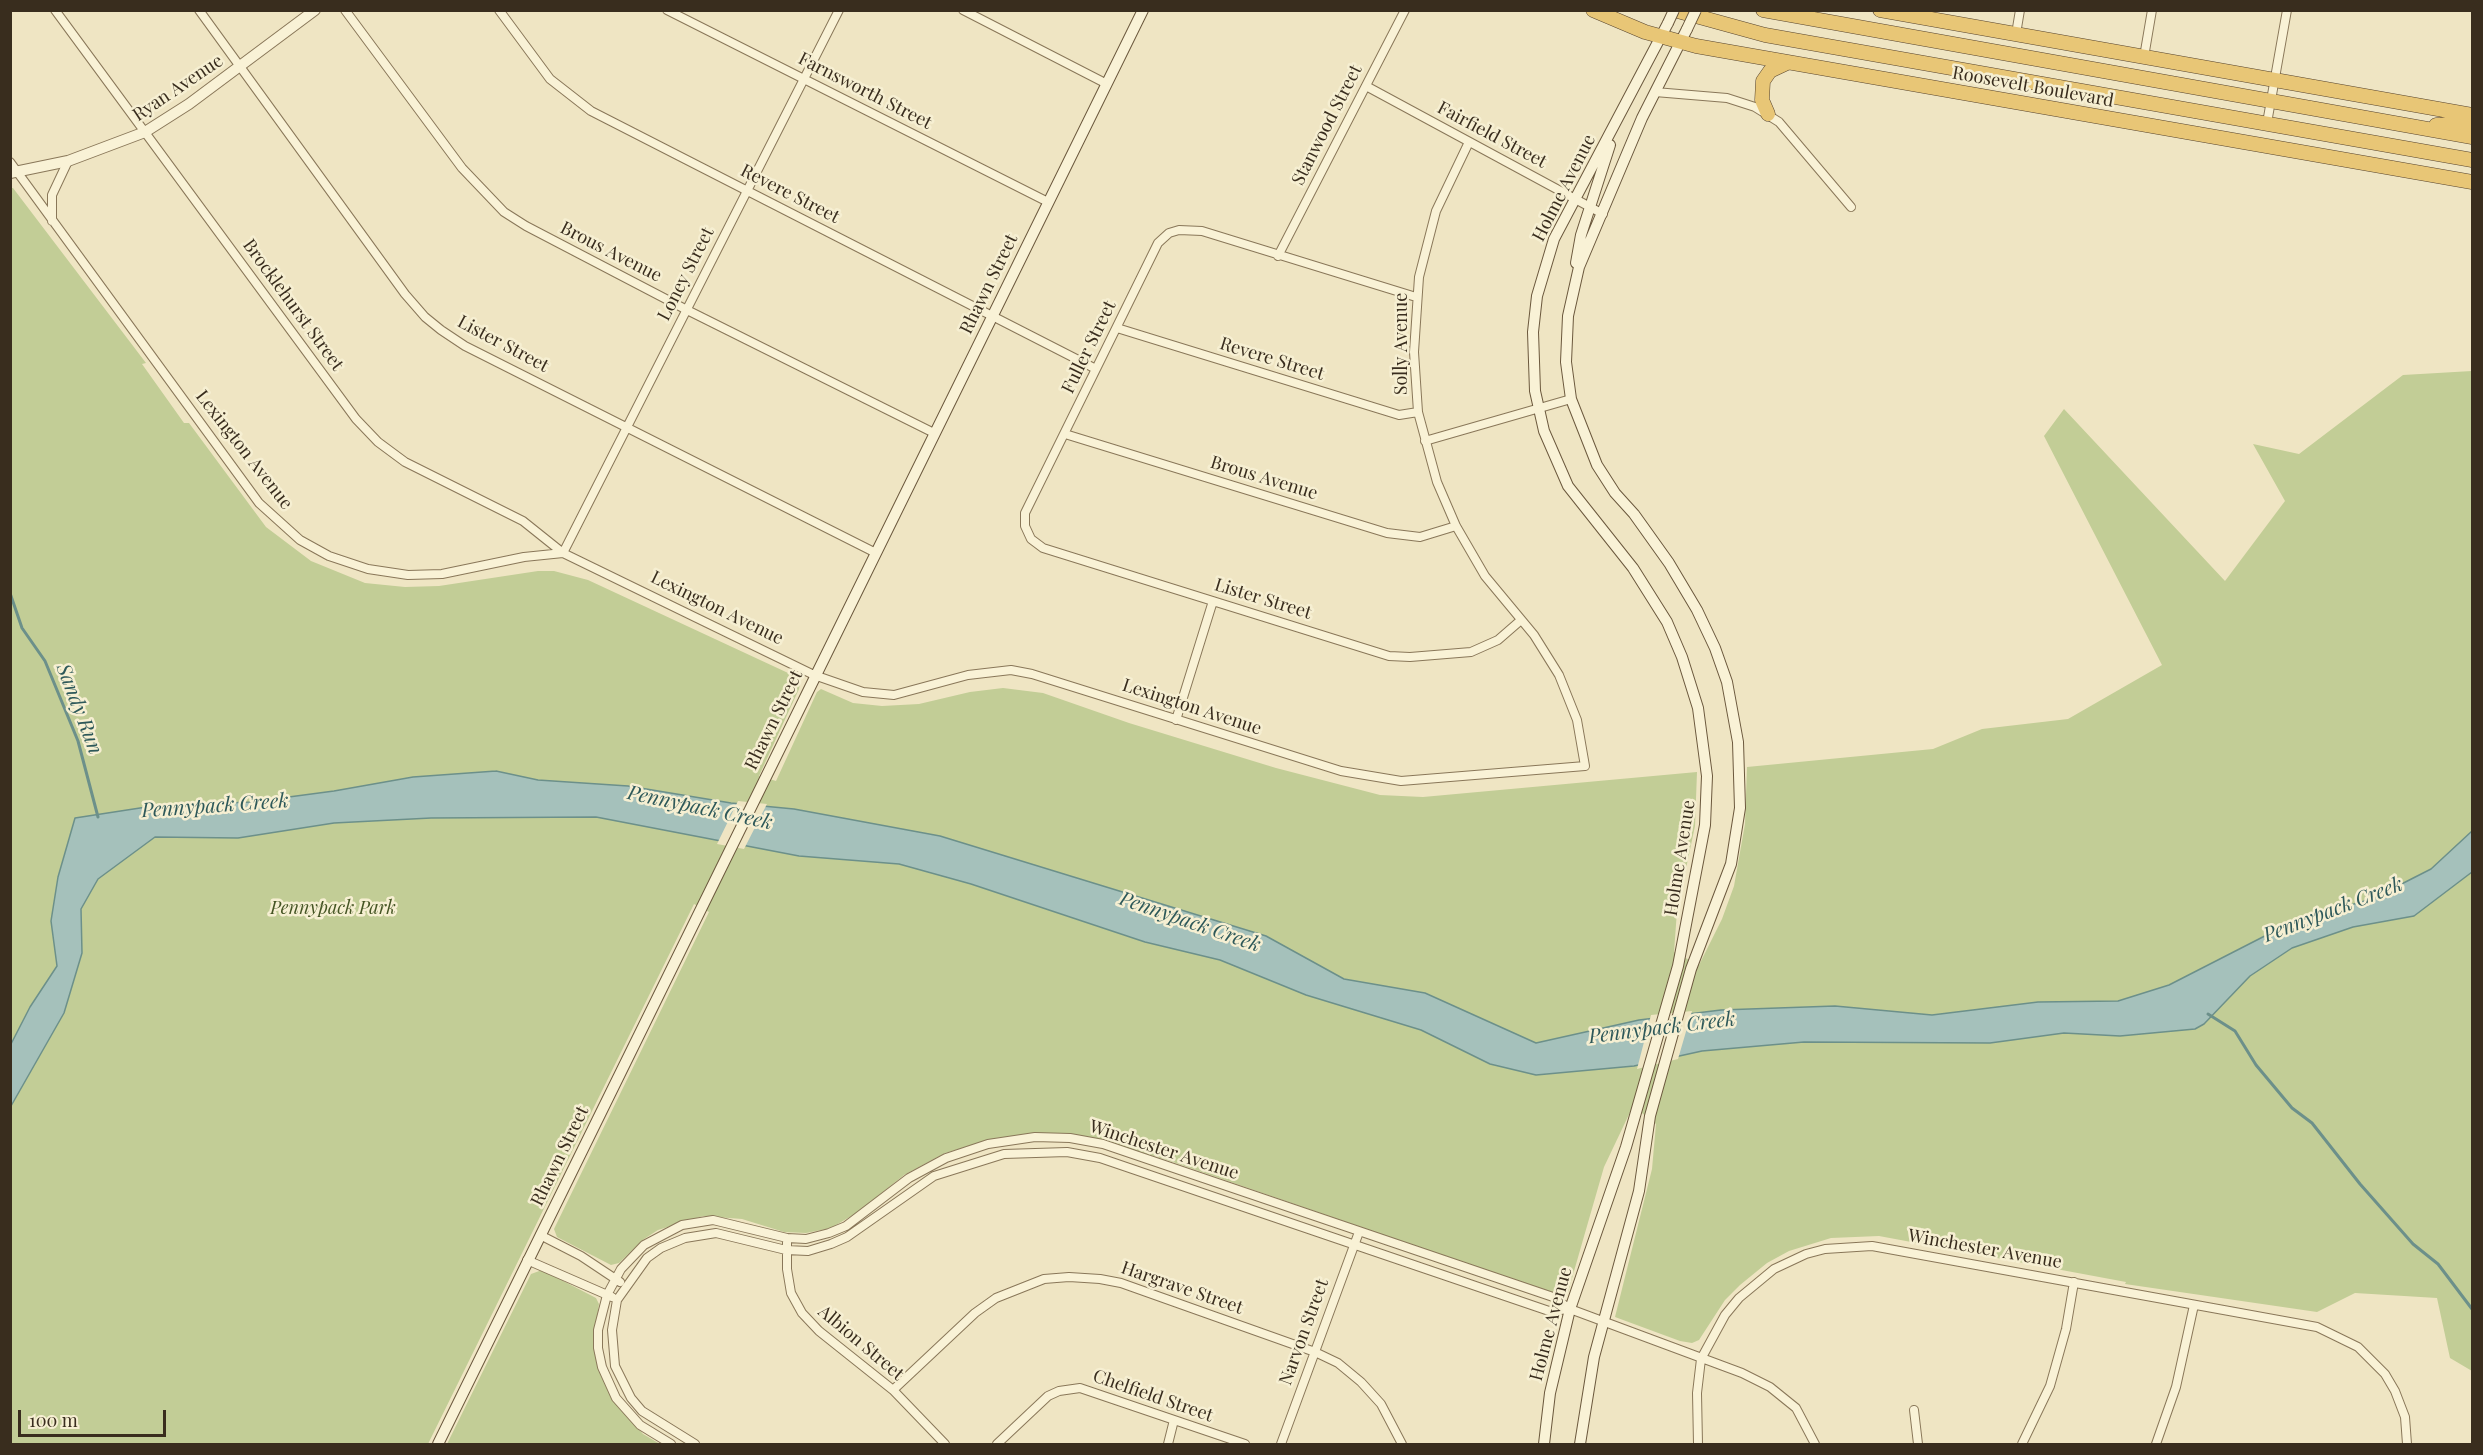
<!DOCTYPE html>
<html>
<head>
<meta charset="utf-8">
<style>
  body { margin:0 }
  #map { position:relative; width:2483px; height:1455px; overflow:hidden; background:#efe5c3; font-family:"Playfair Display",serif }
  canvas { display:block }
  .frame { position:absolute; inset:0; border:12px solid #392d1e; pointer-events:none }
  .scale { position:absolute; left:18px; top:1410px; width:148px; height:27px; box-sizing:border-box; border:3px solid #392d1e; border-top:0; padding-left:8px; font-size:18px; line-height:21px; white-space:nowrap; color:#392d1e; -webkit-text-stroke:4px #f6efd2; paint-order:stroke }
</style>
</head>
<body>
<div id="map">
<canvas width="2483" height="1455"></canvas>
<div class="frame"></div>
<div class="scale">100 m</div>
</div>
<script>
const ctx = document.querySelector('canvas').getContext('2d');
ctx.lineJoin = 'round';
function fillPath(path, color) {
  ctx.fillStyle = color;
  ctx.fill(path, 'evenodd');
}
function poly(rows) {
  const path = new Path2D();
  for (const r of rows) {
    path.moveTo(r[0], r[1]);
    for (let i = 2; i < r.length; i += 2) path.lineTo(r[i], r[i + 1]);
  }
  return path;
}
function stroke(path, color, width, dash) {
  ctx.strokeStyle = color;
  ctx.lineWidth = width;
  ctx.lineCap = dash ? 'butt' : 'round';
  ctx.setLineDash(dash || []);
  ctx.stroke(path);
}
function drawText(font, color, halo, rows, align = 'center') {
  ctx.font = font + ' "Playfair Display",serif';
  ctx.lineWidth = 5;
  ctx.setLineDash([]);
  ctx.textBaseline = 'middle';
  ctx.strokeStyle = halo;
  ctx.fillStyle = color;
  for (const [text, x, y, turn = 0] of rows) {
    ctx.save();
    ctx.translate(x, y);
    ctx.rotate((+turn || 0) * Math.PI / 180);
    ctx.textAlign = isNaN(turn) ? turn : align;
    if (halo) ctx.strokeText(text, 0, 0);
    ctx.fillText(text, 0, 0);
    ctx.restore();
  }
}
fillPath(poly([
  [10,188,13,188,146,363,142,364,184,423,189,423,266,527,311,561,365,583,405,587,439,586,538,571,554,571,588,580,801,679,799,689,759,776,776,781,817,692,821,689,853,703,882,706,919,704,970,692,1003,688,1043,693,1129,723,1276,768,1380,795,1423,797,1697,772,1695,826,1677,911,1674,952,1699,965,1722,919,1734,886,1745,824,1747,767,1933,749,1982,729,2068,719,2162,665,2044,436,2064,409,2225,581,2285,501,2253,444,2299,454,2403,375,2472,371,2472,1371,2450,1358,2437,1298,2355,1293,2317,1312,2125,1284,2126,1282,1879,1236,1831,1238,1789,1251,1767,1263,1740,1285,1725,1300,1699,1340,1692,1343,1680,1341,1615,1317,1652,1169,1656,1124,1633,1106,1604,1167,1568,1292,1563,1297,1167,1160,1091,1137,1045,1133,996,1138,945,1153,904,1175,858,1212,831,1228,806,1233,784,1232,742,1219,703,1216,658,1230,644,1239,619,1263,611,1265,557,1237,554,1229,709,912,694,904,428,1444,11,1444],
  [542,1270,596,1298,599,1304,594,1338,598,1366,612,1399,643,1434,660,1444,447,1444,531,1274]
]), '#c2cd96');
const water = poly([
  [496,771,538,780,628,786,731,803,794,809,940,836,1266,936,1344,979,1425,993,1536,1043,1639,1020,1721,1010,1835,1006,1932,1015,2038,1002,2118,1001,2169,985,2296,920,2372,899,2431,869,2472,831,2472,872,2414,916,2353,927,2292,948,2250,976,2204,1024,2195,1029,2120,1036,2064,1033,1990,1043,1804,1042,1702,1051,1634,1066,1536,1075,1490,1064,1421,1030,1306,995,1220,960,1145,942,971,884,899,864,799,856,596,817,431,818,334,823,238,838,155,837,98,879,81,909,82,953,64,1013,11,1106,11,1044,30,1007,57,966,51,921,58,877,75,818,153,806,251,802,334,791,413,777,496,771]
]);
fillPath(water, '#a5c1bb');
stroke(water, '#6c908a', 1.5);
fillPath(poly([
  [738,801,767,804,744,849,717,844],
  [1692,1011,1678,1059,1637,1069,1651,1015]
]), '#efe5c3');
stroke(poly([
  [10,593,22,628,45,661,78,741,98,817],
  [2208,1014,2235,1031,2256,1065,2292,1108,2312,1123,2360,1184,2413,1244,2438,1264,2472,1309]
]), '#6c908a', 3);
const minor = poly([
  [55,10,356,419,378,442,405,462,523,521,563,553,839,10],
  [199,10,405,294,425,317,441,330,465,346,876,553],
  [345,10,462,168,504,212,526,226,687,310,934,433],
  [499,10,550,79,591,111,1096,369],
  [667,10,1048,202],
  [963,10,1107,84],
  [2016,34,2020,10],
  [2144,57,2152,10],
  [1366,86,1603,214],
  [1655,92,1727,98,1755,107,1779,122,1851,207],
  [2267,123,2287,10],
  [10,162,259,503,300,540,329,556,368,569,408,575,442,574,524,557,563,553,814,675,863,692,894,695,968,675,1011,670,1032,674,1341,771,1401,781,1585,766,1577,720,1559,675,1534,635,1485,576,1456,526,1437,482,1418,412,1414,352,1419,277,1436,211,1469,142],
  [52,221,52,195,68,161],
  [1278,256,1405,10],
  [1416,297,1202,231,1179,230,1169,233,1158,243,1096,369,1025,513,1025,526,1031,539,1043,548,1389,656,1410,657,1471,652,1498,640,1521,620],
  [1117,328,1399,415,1418,412],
  [1065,434,1387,533,1420,537,1456,526],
  [1425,441,1571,399],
  [1176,720,1213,601],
  [540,1235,581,1256,620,1282],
  [787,1238,787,1269,791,1293,802,1313,819,1331,893,1390,945,1444],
  [527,1260,612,1297],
  [893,1390,975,1313,996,1298,1044,1279,1069,1277,1100,1279,1121,1283,1315,1352,1338,1363,1361,1382,1381,1404,1402,1444],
  [1914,1410,1918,1444],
  [671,1444,640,1425,616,1398,602,1367,598,1348,598,1330,607,1295,621,1269,644,1245,682,1225,713,1220,787,1238,806,1239,829,1233,846,1226,909,1178,946,1158,988,1144,1035,1137,1070,1138,1103,1144,1553,1297,1570,1309,1742,1373,1770,1387,1796,1408,1815,1444],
  [695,1444,642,1411,631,1398,615,1366,612,1330,617,1300,647,1258,661,1248,685,1238,716,1233,786,1250,808,1251,831,1244,847,1237,934,1176,1004,1154,1067,1152,1100,1158,1549,1311,1570,1309],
  [997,1444,1048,1396,1059,1391,1080,1388,1245,1444],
  [1168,1444,1174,1420],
  [1281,1444,1359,1232],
  [1698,1444,1697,1393,1701,1359,1725,1315,1739,1298,1774,1269,1806,1254,1825,1249,1872,1246,2317,1327,2358,1347,2385,1374,2395,1391,2405,1417,2407,1444],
  [2022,1444,2050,1386,2066,1329,2074,1282],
  [2156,1444,2176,1387,2194,1305]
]);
const tertiary = poly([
  [10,173,68,161,145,132,189,104,315,10]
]);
const secondary = poly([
  [1576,263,1581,235,1610,145],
  [438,1444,1143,10],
  [1544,1444,1550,1393,1570,1309,1626,1147,1678,966,1705,825,1707,776,1698,708,1682,657,1667,622,1633,568,1568,486,1544,431,1535,391,1533,332,1537,296,1554,239,1668,23],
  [1580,1444,1594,1357,1639,1191,1650,1116,1691,969,1731,864,1740,808,1738,742,1727,682,1715,648,1697,610,1669,563,1634,514,1615,493,1597,465,1571,399,1566,362,1568,316,1579,267,1642,118,1687,29]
]);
const trunk = poly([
  [1593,10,1645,32,1696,46,2472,182],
  [1674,10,1765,35,2472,160],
  [1763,10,2472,137],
  [1880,10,2472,115],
  [1768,114,1762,100,1763,81,1770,71,1787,63],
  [2436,125,2472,123]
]);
stroke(minor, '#897759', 10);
stroke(tertiary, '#897759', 12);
stroke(secondary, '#6b583d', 12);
stroke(trunk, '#57442e', 15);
stroke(minor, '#f9f2d6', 8);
stroke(tertiary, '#f9f2d6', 10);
stroke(secondary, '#f9f2d6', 10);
stroke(trunk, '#e8c676', 14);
const secondaryBridge = poly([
  [1668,23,1674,10],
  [1687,29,1696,10]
]);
stroke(secondaryBridge, '#6b583d', 12, []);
stroke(secondaryBridge, '#f9f2d6', 10);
drawText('18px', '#392d1e', '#f6efd2', [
  ["Roosevelt Boulevard",2033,87,10],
  ["Ryan Avenue",178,88,-34],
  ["Farnsworth Street",865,91,27],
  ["Stanwood Street",1327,125,-63],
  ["Fairfield Street",1492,135,28],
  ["Holme Avenue",1564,188,-63],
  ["Revere Street",790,194,27],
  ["Brous Avenue",611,252,27],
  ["Loney Street",686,274,-63],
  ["Rhawn Street",989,284,-64],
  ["Brocklehurst Street",293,305,54],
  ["Lister Street",503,344,28],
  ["Solly Avenue",1401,344,-90],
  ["Fuller Street",1089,347,-64],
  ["Revere Street",1272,359,17],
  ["Lexington Avenue",244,450,52],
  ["Brous Avenue",1264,478,17],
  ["Lister Street",1263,599,17],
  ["Lexington Avenue",717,608,26],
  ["Lexington Avenue",1192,707,18],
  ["Rhawn Street",774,720,-64],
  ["Holme Avenue",1680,858,-81],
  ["Winchester Avenue",1164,1150,18],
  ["Rhawn Street",560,1156,-64],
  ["Winchester Avenue",1985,1249,10],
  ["Hargrave Street",1182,1288,19],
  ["Holme Avenue",1551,1324,-75],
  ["Narvon Street",1304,1332,-70],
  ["Albion Street",861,1343,40],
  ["Chelfield Street",1153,1396,19]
]);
drawText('italic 18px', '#455524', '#f6efd2', [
  ["Pennypack Park",333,908]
]);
drawText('italic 20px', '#2d5859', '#f6efd2', [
  ["Sandy Run",79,709,69],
  ["Pennypack Creek",215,806,-4],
  ["Pennypack Creek",700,808,12],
  ["Pennypack Creek",2333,910,-21],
  ["Pennypack Creek",1190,922,19],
  ["Pennypack Creek",1662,1028,-7]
]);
</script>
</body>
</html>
